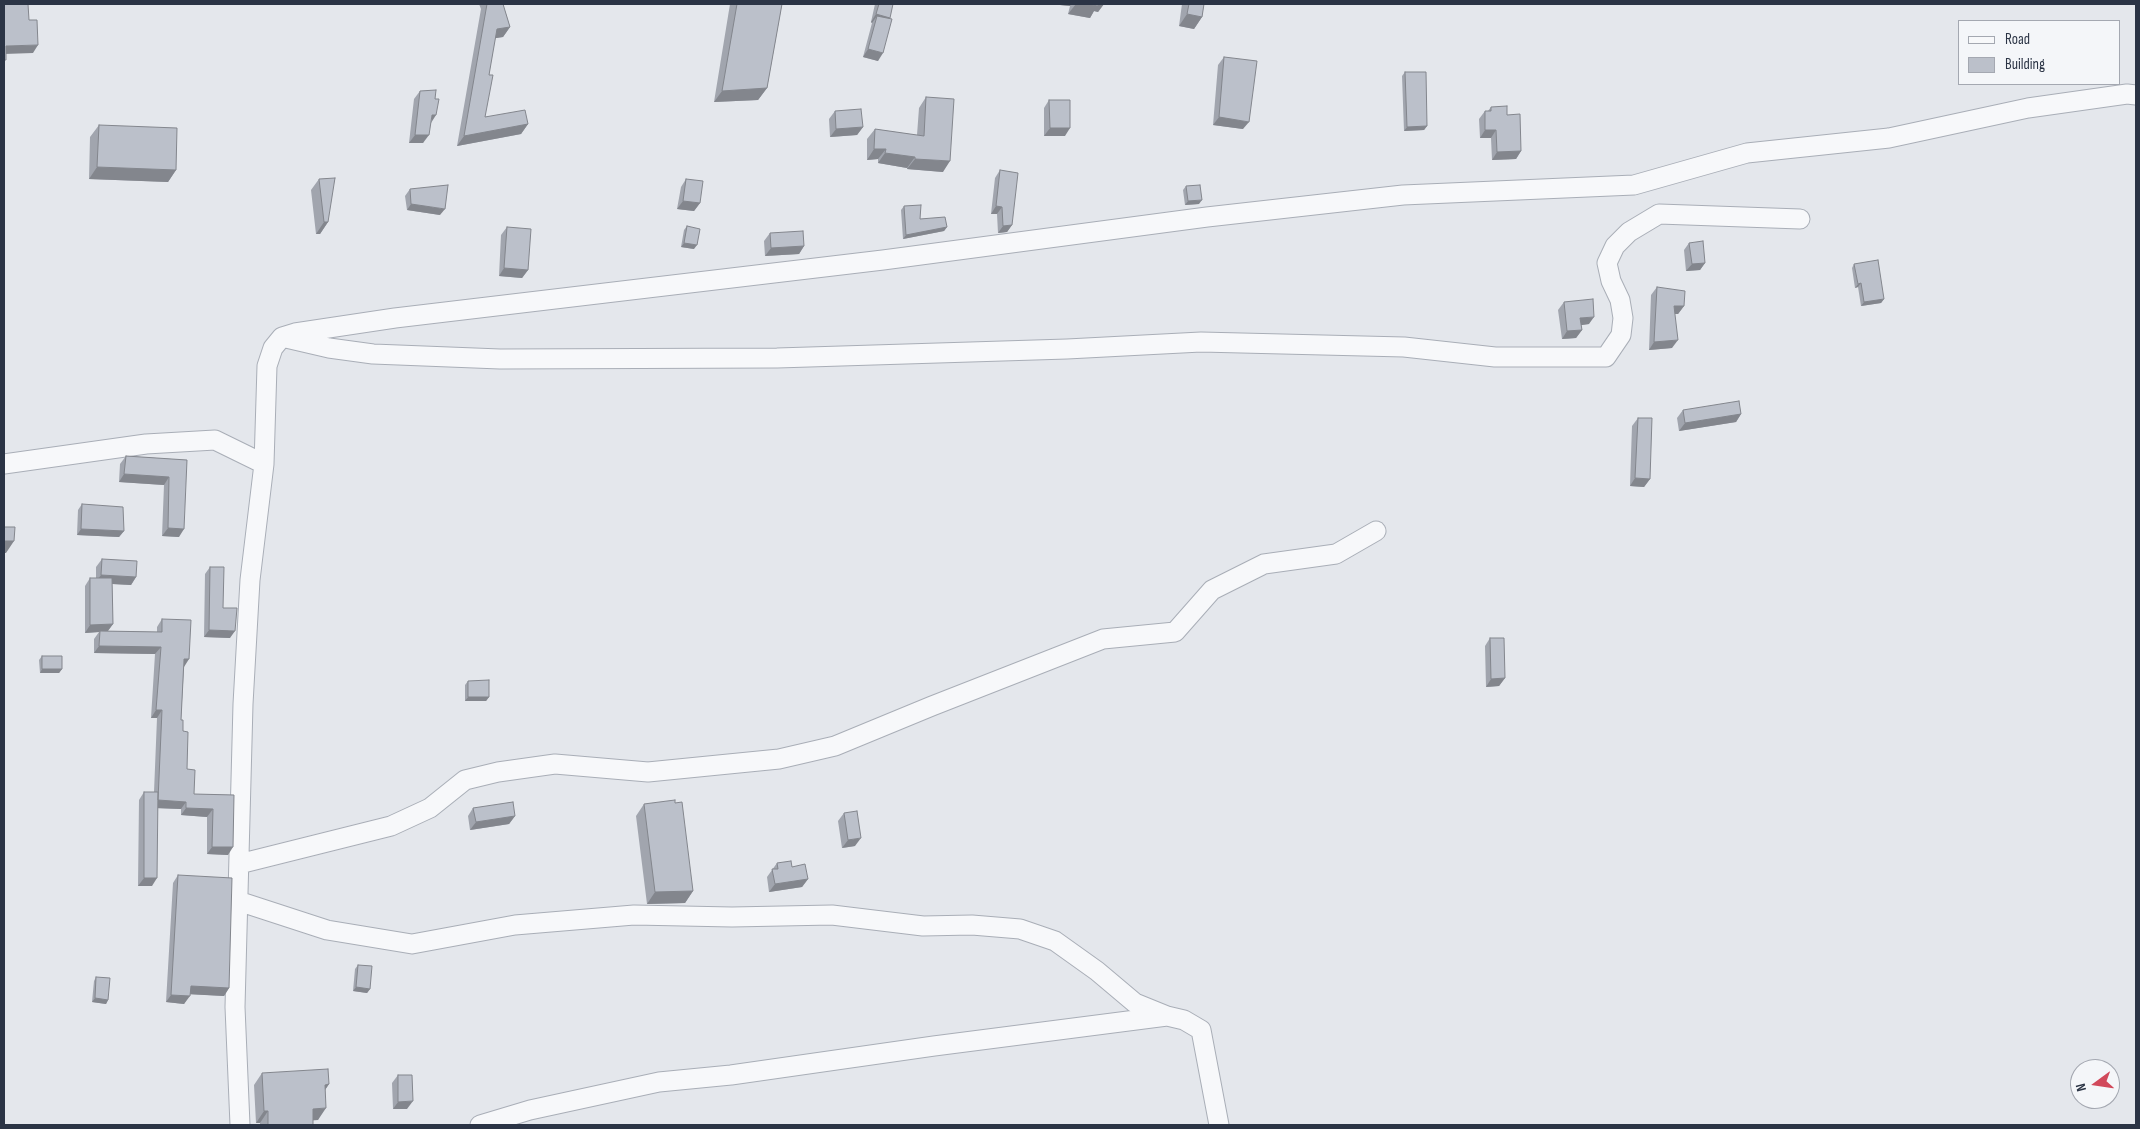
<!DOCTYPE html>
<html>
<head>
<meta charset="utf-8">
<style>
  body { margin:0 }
  #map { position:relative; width:2140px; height:1129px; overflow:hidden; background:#e4e7ec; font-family:"Sofia Sans Condensed",sans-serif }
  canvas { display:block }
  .frame { position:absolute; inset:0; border:5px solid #2b3445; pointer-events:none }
  .legend { position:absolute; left:1958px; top:20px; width:162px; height:65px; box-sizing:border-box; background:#f4f6f9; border:1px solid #a4a8b1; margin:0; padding:6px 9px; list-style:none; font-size:15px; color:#2b3445 }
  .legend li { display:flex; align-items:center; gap:10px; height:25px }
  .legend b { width:25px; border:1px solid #a4a8b1 }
  .north { position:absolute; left:2070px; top:1059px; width:50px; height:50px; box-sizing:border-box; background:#f4f6f9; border:1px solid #a4a8b1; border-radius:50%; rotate:256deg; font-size:14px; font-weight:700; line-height:20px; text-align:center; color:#2b3445 }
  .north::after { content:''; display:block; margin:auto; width:18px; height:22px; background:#d1495b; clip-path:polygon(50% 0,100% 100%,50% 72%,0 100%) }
</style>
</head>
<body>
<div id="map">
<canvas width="2140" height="1129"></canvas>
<div class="frame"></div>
<ul class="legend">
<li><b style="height:6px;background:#f7f8fa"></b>Road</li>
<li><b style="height:14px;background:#bbc0ca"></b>Building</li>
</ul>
<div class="north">N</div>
</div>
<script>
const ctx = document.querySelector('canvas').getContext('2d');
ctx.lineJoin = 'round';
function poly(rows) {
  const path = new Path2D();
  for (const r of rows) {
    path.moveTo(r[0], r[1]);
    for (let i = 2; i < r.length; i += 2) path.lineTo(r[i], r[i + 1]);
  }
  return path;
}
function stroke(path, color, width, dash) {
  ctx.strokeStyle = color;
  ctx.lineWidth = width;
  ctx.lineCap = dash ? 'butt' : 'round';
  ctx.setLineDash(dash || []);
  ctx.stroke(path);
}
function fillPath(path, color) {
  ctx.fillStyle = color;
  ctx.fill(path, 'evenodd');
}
const street = poly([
  [286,338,329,348,373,354,500,359,777,358,1067,349,1201,342,1404,347,1495,357,1606,357,1621,335,1623,318,1620,300,1611,281,1607,263,1615,246,1629,232,1659,214,1800,219],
  [4,464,146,444,215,440,264,464],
  [239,864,391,826,430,808,465,780,498,772,555,764,648,772,779,759,835,746,932,706,1103,639,1175,632,1212,590,1264,564,1336,554,1376,531],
  [238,901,327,930,412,944,515,925,634,915,732,917,832,915,923,926,972,925,1020,929,1055,941,1097,971,1135,1003,1167,1016],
  [240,1125,235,1007,243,704,250,580,264,464,267,366,273,348,282,337,295,333,395,318,883,260,1207,217,1403,195,1634,185,1747,153,1889,138,2028,108,2127,94,2136,95],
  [480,1125,530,1110,659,1082,731,1075,934,1046,1167,1016,1184,1020,1201,1030,1219,1125]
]);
stroke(street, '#a9aeb7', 21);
stroke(street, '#f7f8fa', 19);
fillPath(poly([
  [479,4,503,4,510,27,503,37,495,38,489,75,485,117,528,124,521,134,457,146,481,9],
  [730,4,782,4,767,88,758,100,714,102],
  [875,4,893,4,878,61,863,57,872,23,871,22],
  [1061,4,1104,4,1098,12,1094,11,1090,18,1068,14,1070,6,1060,5],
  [1182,4,1204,4,1202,17,1194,29,1179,26],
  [1224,57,1243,129,1213,125,1218,65],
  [1405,72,1427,126,1424,130,1404,131,1402,76],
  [420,91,431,123,423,143,409,143,414,99],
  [926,97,943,172,907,169,907,168,878,163,878,159,867,160,867,139,875,129,917,135,919,108],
  [1049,100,1065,136,1044,136,1044,108],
  [1491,107,1507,115,1521,151,1516,159,1492,160,1491,138,1480,138,1479,119,1485,111,1488,111],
  [835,111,863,127,857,135,830,137,829,119],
  [99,125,176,170,168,182,89,179,90,137],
  [1000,170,1012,225,1007,232,998,233,997,214,991,214,995,178],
  [319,179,328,222,320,234,316,234,311,190],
  [686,179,700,203,694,211,677,209,681,187],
  [1186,186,1199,204,1185,205,1183,190],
  [410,189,440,215,407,210,405,196],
  [904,206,920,219,947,227,944,231,903,239,901,210],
  [687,226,694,249,681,247,684,230],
  [507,227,528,270,522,278,499,276,501,235],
  [770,233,804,246,799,254,765,256,764,241],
  [1689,243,1705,263,1700,270,1686,271,1684,250],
  [1854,264,1884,299,1881,303,1861,306,1858,287,1855,288,1852,268],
  [1657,287,1684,306,1678,314,1675,314,1672,348,1649,350,1651,295],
  [1564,302,1589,324,1581,325,1582,330,1576,338,1562,339,1558,310],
  [1683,410,1741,414,1736,422,1679,431,1677,418],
  [1638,418,1650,479,1644,487,1630,486,1632,426],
  [126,456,187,460,179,537,162,536,164,485,119,482,120,464],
  [82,504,124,531,119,537,77,535,78,510],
  [102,559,136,577,131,585,112,584,113,624,108,631,157,632,157,627,162,619,184,667,181,720,187,769,194,794,234,795,228,855,207,854,207,817,181,815,181,809,158,808,152,886,138,886,139,800,144,792,154,792,157,718,151,718,155,654,94,653,94,639,99,632,85,633,85,586,90,578,96,578,96,567],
  [210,567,223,608,230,638,204,637,205,574],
  [1490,638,1505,678,1499,686,1486,687,1485,646],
  [42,656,62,669,59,673,40,673,39,660],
  [468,681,489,697,486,701,465,701,465,685],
  [644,804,693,891,685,903,647,904,636,816],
  [473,808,515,816,509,824,470,830,468,816],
  [844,813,855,846,842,848,838,821],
  [777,863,792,867,808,879,802,887,769,892,767,877],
  [178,875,229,988,224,996,190,994,184,1004,166,1002,173,883],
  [358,965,370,989,367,993,353,991,355,969],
  [96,977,108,1000,106,1004,92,1002,94,981],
  [262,1073,329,1084,325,1090,318,1120,313,1120,313,1125,260,1125,260,1123,256,1123,254,1085],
  [398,1075,407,1109,393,1109,392,1083]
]), '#a1a5ae');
fillPath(poly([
  [1061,4,1071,4,1070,6,1060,5],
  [1076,4,1104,4,1098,12,1094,11,1090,18,1068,14],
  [876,14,890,18,884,26,877,16,872,23,871,22],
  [1187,14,1202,17,1194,29,1179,26],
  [510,27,503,37,490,39,497,29],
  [38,45,33,53,4,54,6,46],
  [868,49,883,53,878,61,863,57],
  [767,88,758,100,714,102,722,91],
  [432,115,436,115,431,123],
  [1219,117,1249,122,1243,129,1213,125],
  [528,124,521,134,457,146,464,136],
  [1427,126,1424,130,1404,131,1407,127],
  [863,127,857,135,830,137,836,129],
  [1050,128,1070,128,1065,136,1044,136],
  [1485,130,1496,130,1491,138,1480,138],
  [415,135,429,135,423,143,409,143],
  [874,149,886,149,878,159,867,160],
  [1521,151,1516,159,1492,160,1497,152],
  [885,153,915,157,907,168,878,163],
  [915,159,950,161,943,172,907,169],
  [97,167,176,170,168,182,89,179],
  [1202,200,1199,204,1185,205,1188,201],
  [683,201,700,203,694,211,677,209],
  [411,204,445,209,440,215,407,210],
  [996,206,1002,207,997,214,991,214],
  [324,222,328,222,320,234,316,234],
  [1012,225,1007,232,998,233,1003,226],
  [947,227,944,231,903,239,906,235],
  [684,243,697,245,694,249,681,247],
  [804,246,799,254,765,256,771,248],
  [1705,263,1700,270,1686,271,1692,264],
  [504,268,528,270,522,278,499,276],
  [1861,283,1858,287,1855,288,1858,284],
  [1884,299,1881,303,1861,306,1864,302],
  [1674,306,1684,306,1678,314,1669,314],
  [1594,317,1589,324,1575,326,1580,318],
  [1582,330,1576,338,1562,339,1567,331],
  [1678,340,1672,348,1649,350,1654,342],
  [1741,414,1736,422,1679,431,1685,423],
  [124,474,169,477,164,485,119,482],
  [1635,478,1650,479,1644,487,1630,486],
  [168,528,184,529,179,537,162,536],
  [81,529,124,531,119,537,77,535],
  [4,541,14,541,6,553,4,553],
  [101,575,136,577,131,585,95,583],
  [113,624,107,632,100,631,99,632,85,633,90,625],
  [209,630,235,631,230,638,204,637],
  [99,646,161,647,155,654,94,653],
  [184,659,189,659,184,667],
  [42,669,62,669,59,673,40,673],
  [1505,678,1499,686,1486,687,1491,679],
  [468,697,489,697,486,701,465,701],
  [156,710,162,710,157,718,151,718],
  [158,800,186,802,181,809,153,808],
  [186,808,213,809,207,817,181,815],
  [515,816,509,824,470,830,476,822],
  [861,838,855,846,842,848,848,840],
  [212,847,233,847,228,855,207,854],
  [144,878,157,878,152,886,138,886],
  [808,879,802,887,769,892,775,884],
  [693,891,685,903,647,904,655,892],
  [191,986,229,988,224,996,185,994],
  [356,987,370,989,367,993,353,991],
  [171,995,190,996,184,1004,166,1002],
  [95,998,108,1000,106,1004,92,1002],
  [329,1084,321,1096,325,1085],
  [413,1101,407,1109,393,1109,398,1102],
  [326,1108,318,1120,305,1121,313,1109],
  [264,1111,268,1111,260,1123,256,1123]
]), '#83868d');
const building = poly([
  [4,4,28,4,29,20,37,20,38,45,6,46,6,60,4,60,4,4],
  [487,4,503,4,510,27,497,29,489,75,493,75,485,117,525,110,528,124,464,136,487,4],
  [737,4,782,4,767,88,722,91,737,4],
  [879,4,893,4,890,18,876,14,879,4],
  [1086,4,1098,4,1098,6,1086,4],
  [1189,4,1204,4,1202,17,1187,14,1189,4],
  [877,16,892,19,883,53,868,49,877,16],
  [1224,57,1257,61,1249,122,1219,117,1224,57],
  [1405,72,1426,72,1427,126,1407,127,1405,72],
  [436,90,435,99,439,99,436,115,432,115,429,135,415,135,420,91,436,90],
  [926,97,954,99,950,161,915,159,915,157,885,153,886,149,874,149,875,129,924,136,926,97],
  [1049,100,1070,100,1070,128,1050,128,1049,100],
  [1507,106,1507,115,1520,114,1521,151,1497,152,1496,130,1485,130,1485,111,1491,111,1491,107,1507,106],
  [861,109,863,127,836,129,835,111,861,109],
  [99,125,177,128,176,170,97,167,99,125],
  [1000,170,1018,173,1012,225,1003,226,1002,207,996,206,1000,170],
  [335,178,328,222,324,222,319,179,335,178],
  [686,179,703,181,700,203,683,201,686,179],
  [448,185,445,209,411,204,410,189,448,185],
  [1200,185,1202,200,1188,201,1186,186,1200,185],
  [921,205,920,219,945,217,947,227,906,235,904,206,921,205],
  [687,226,700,229,697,245,684,243,687,226],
  [507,227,531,229,528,270,504,268,507,227],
  [803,231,804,246,771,248,770,233,803,231],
  [1703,241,1705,263,1692,264,1689,243,1703,241],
  [1878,260,1884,299,1864,302,1861,283,1858,284,1854,264,1878,260],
  [1657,287,1685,291,1684,306,1674,306,1678,340,1654,342,1657,287],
  [1593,299,1594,317,1580,318,1582,330,1567,331,1564,302,1593,299],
  [1739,401,1741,414,1685,423,1683,410,1739,401],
  [1638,418,1652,418,1650,479,1635,478,1638,418],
  [126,456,187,460,184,529,168,528,169,477,124,474,126,456],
  [82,504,123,507,124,531,81,529,82,504],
  [4,527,15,527,14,541,4,541,4,548,4,527],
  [102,559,137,561,136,577,101,575,102,559],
  [210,567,224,567,223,608,237,608,235,631,209,630,210,567],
  [90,578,112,578,113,624,90,625,90,578],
  [162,619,191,620,189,659,184,659,181,720,183,720,183,731,188,732,187,769,195,770,194,794,234,795,233,847,212,847,213,809,186,808,186,802,158,800,162,710,156,710,161,647,99,646,100,631,162,632,162,619],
  [1490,638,1504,638,1505,678,1491,679,1490,638],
  [42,656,62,656,62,669,42,669,42,656],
  [489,680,489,697,468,697,468,681,489,680],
  [144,792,158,792,157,878,144,878,144,792],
  [675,800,675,803,682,802,693,891,655,892,644,804,675,800],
  [513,802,515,816,476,822,473,808,513,802],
  [857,811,861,838,848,840,844,813,857,811],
  [791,861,792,867,805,864,808,879,775,884,772,869,778,869,777,863,791,861],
  [178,875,232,878,229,988,191,986,190,996,171,995,178,875],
  [358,965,372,966,370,989,356,987,358,965],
  [96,977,110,978,108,1000,95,998,96,977],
  [328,1069,329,1084,325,1085,326,1108,313,1109,313,1125,268,1125,268,1111,264,1111,262,1073,328,1069],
  [398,1075,412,1075,413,1101,398,1102,398,1075]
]);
fillPath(building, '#bbc0ca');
stroke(building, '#83868d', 1);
</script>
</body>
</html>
